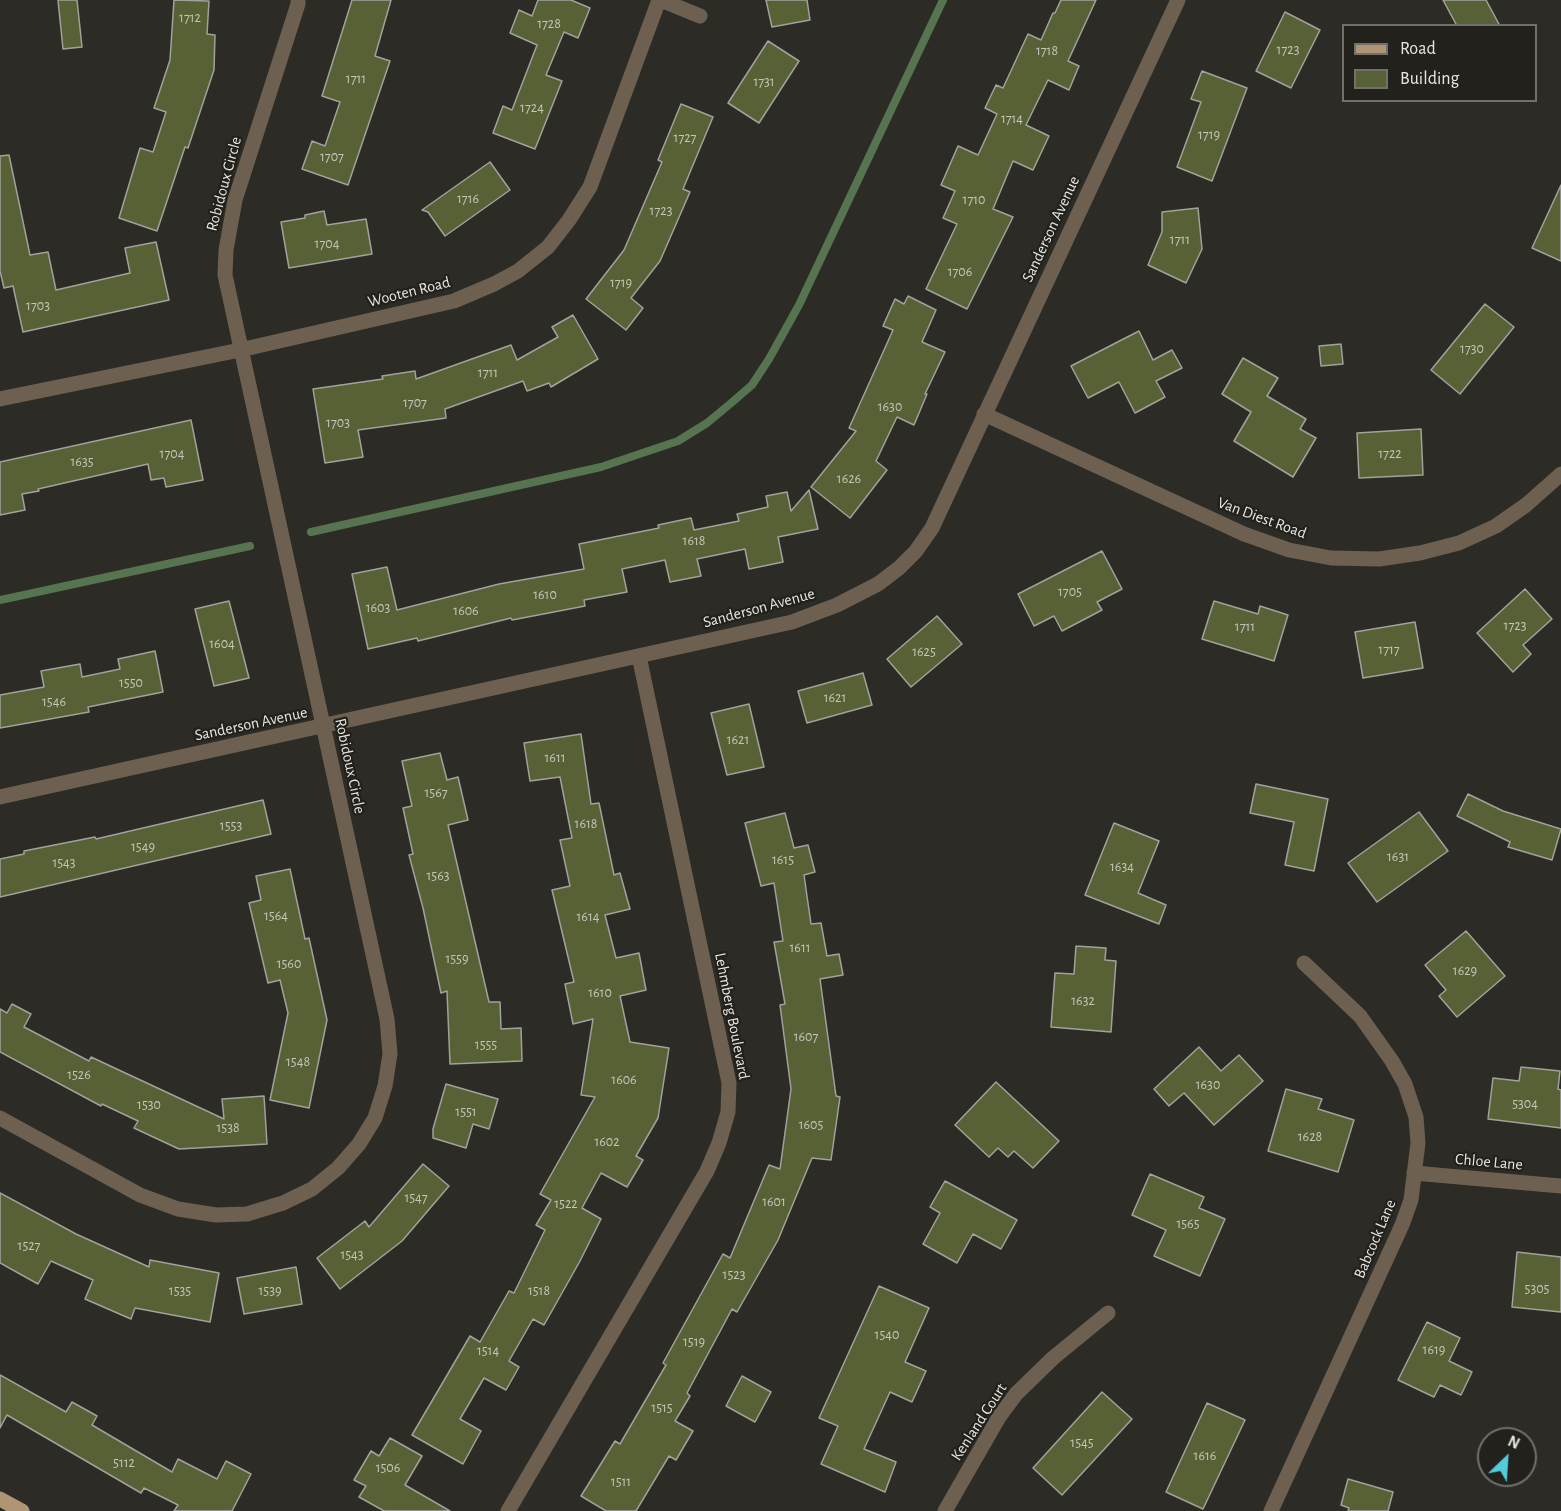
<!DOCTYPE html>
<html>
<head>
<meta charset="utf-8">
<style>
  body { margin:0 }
  #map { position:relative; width:1561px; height:1511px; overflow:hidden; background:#2c2b25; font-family:"Alegreya Sans",sans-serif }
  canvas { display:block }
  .legend { position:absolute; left:1342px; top:24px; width:195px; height:78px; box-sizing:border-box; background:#22211c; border:2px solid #71706b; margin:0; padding:8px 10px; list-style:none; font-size:18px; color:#e7e6e2 }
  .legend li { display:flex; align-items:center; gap:12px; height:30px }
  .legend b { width:30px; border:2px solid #71706b }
  .north { position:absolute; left:1477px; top:1427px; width:60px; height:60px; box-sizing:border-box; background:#22211c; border:2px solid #71706b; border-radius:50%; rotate:25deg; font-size:16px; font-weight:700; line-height:24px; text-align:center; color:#e7e6e2 }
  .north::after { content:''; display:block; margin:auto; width:21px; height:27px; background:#53cbdb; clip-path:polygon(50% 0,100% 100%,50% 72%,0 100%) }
</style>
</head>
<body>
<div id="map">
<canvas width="1561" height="1511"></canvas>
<ul class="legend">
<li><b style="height:8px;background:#af9574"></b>Road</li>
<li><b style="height:16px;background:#586135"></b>Building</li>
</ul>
<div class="north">N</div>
</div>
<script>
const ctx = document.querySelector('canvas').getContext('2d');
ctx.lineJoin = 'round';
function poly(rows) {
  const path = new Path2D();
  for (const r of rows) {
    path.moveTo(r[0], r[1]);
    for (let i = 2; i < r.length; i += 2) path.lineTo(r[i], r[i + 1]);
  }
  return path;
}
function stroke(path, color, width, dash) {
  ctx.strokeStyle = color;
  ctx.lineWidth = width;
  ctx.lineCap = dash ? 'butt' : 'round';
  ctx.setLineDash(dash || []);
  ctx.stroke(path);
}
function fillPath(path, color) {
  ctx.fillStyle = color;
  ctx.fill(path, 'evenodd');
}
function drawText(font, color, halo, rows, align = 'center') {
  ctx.font = font + ' "Alegreya Sans",sans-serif';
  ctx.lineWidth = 4.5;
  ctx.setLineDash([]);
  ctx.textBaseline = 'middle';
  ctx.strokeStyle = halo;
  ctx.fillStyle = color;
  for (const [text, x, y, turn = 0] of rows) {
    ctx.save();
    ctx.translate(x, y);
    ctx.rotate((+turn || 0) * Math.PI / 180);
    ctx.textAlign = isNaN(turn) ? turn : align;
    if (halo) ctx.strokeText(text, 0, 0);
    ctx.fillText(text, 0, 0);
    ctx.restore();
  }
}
stroke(poly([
  [311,532,601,467,678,441,707,423,730,404,752,385,769,359,799,305,943,0],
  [0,600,250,546]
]), '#567450', 8);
const building = poly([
  [58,0,77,0,82,47,63,49,58,0],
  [174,0,209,1,207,34,215,35,214,70,188,148,185,147,157,231,119,218,140,148,153,152,166,112,154,108,170,60,174,0],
  [352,0,391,0,375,56,390,61,348,185,302,169,312,141,325,146,340,102,322,96,352,0],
  [538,0,571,0,590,8,578,38,564,32,546,75,562,81,535,149,493,133,503,106,512,110,537,45,510,33,519,10,532,16,538,0],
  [766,0,807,0,810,20,772,27,766,0],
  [1061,0,1096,0,1068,61,1079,66,1069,90,1048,80,1026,125,1049,136,1033,170,1013,161,993,209,1013,217,967,309,926,289,957,224,943,218,955,191,941,185,958,146,978,155,997,114,985,108,996,85,1003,88,1028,34,1041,40,1053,13,1055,13,1061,0],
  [1443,0,1486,0,1500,26,1457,26,1443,0],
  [1285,12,1320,30,1291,88,1256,71,1285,12],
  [768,41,799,61,759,123,728,103,768,41],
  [1202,71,1247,88,1212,181,1177,167,1201,102,1191,99,1202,71],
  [681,104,713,117,683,189,690,192,660,261,631,298,643,308,626,330,586,299,624,250,662,162,658,160,681,104],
  [9,155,30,255,48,252,56,290,130,273,125,248,156,242,169,300,23,332,13,286,4,288,0,271,0,156,9,155],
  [490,162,510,190,445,236,428,212,422,210,490,162],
  [1561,185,1561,261,1532,248,1561,185],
  [1198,208,1202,249,1186,283,1148,265,1162,232,1162,212,1198,208],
  [324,211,327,225,366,219,372,254,289,268,281,222,305,218,305,215,324,211],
  [908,296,936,310,922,342,945,352,925,394,927,394,914,425,897,417,876,461,887,470,850,518,811,487,856,431,849,428,893,330,883,326,895,299,904,304,908,296],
  [1485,304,1514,327,1460,394,1431,370,1485,304],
  [573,315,598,359,551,387,549,383,527,391,523,381,445,409,446,418,358,430,363,457,325,463,313,389,383,379,382,376,415,371,416,379,511,345,517,360,558,337,552,327,573,315],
  [1139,331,1153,360,1172,350,1182,368,1156,381,1165,397,1135,413,1119,382,1088,398,1071,366,1139,331],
  [1341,344,1343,364,1321,366,1319,346,1341,344],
  [1243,358,1278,378,1267,396,1306,419,1300,429,1316,438,1293,477,1234,441,1251,412,1222,394,1243,358],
  [191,420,203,480,166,487,164,478,151,480,148,464,38,489,39,491,22,494,25,510,0,515,0,462,191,420],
  [1421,429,1423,475,1359,478,1357,433,1421,429],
  [809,490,818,529,778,537,783,562,749,569,745,549,697,559,701,576,670,582,665,560,622,569,627,592,584,600,585,606,512,620,511,618,418,641,417,638,368,649,352,574,387,567,397,610,499,584,584,569,579,544,659,528,658,525,691,518,694,530,739,521,737,514,768,507,766,496,787,492,791,511,809,490],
  [1102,551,1122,589,1097,602,1102,610,1062,631,1054,616,1034,626,1018,594,1102,551],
  [1525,589,1552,619,1523,645,1531,654,1513,672,1477,633,1525,589],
  [229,601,249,678,214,686,195,609,229,601],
  [1214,601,1258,614,1260,606,1288,615,1274,661,1202,639,1214,601],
  [937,616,962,644,911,687,887,659,937,616],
  [1415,622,1423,668,1363,678,1355,632,1415,622],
  [155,651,163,692,88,707,89,712,0,728,0,695,44,687,41,671,80,664,82,677,120,669,118,659,155,651],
  [863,673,872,705,807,723,798,691,863,673],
  [749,704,764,767,727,775,711,713,749,704],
  [581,734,591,804,599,803,614,875,620,873,630,909,605,915,616,958,639,953,646,990,620,996,630,1042,669,1048,658,1118,636,1156,643,1160,627,1187,601,1173,582,1208,601,1219,580,1261,544,1325,533,1319,509,1361,519,1367,506,1390,484,1378,460,1419,481,1431,463,1464,412,1435,470,1336,480,1342,509,1291,514,1293,545,1230,536,1225,551,1200,540,1194,595,1097,581,1095,593,1019,573,1024,565,984,574,982,552,890,570,886,560,840,572,838,560,777,530,781,524,743,581,734],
  [440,753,447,780,458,777,468,820,448,825,489,1002,500,1002,501,1029,521,1028,522,1061,450,1064,447,991,441,993,423,908,409,855,413,854,403,808,412,806,402,761,440,753],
  [1256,784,1328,799,1314,871,1285,865,1294,822,1250,813,1256,784],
  [1468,794,1503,811,1561,829,1552,860,1508,847,1510,842,1457,816,1468,794],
  [263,800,271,834,0,897,0,859,24,854,24,851,95,837,96,839,263,800],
  [1419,812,1448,851,1377,902,1348,863,1419,812],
  [785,813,794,848,808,845,815,872,804,875,811,924,821,923,827,956,839,954,843,975,820,979,836,1096,840,1097,831,1160,812,1158,778,1240,737,1312,732,1309,687,1393,690,1396,675,1421,693,1431,676,1460,669,1456,636,1511,606,1511,581,1496,615,1441,620,1444,666,1365,663,1363,723,1254,730,1258,769,1165,780,1169,791,1089,780,1005,785,1004,774,942,783,941,774,883,761,886,745,823,785,813],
  [1114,823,1159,841,1138,893,1166,905,1159,924,1085,895,1114,823],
  [290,869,305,939,309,938,327,1020,309,1108,270,1100,288,1013,280,980,268,983,249,903,261,900,256,876,290,869],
  [1466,931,1505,976,1457,1017,1439,996,1446,990,1425,965,1466,931],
  [1076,946,1106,948,1105,960,1116,961,1111,1032,1051,1027,1055,973,1074,974,1076,946],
  [12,1004,31,1014,24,1027,89,1061,91,1057,224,1119,222,1099,264,1096,267,1144,179,1149,134,1128,138,1121,102,1104,101,1106,0,1052,0,1009,7,1013,12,1004],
  [1199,1047,1221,1071,1239,1055,1263,1081,1214,1125,1184,1093,1169,1106,1154,1089,1199,1047],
  [1521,1067,1560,1071,1558,1089,1561,1090,1561,1128,1488,1119,1493,1078,1519,1081,1521,1067],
  [996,1082,1059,1141,1033,1168,1014,1151,1008,1157,998,1148,989,1157,955,1125,996,1082],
  [446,1084,498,1099,489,1129,473,1124,466,1148,433,1138,433,1129,446,1084],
  [1286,1089,1322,1099,1318,1109,1354,1120,1338,1172,1268,1151,1286,1089],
  [423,1164,449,1186,402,1241,340,1289,317,1258,365,1221,369,1227,423,1164],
  [1150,1174,1204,1197,1199,1208,1225,1219,1200,1276,1154,1256,1166,1230,1132,1215,1150,1174],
  [945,1181,1017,1220,1001,1249,973,1234,957,1263,923,1244,940,1213,930,1207,945,1181],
  [0,1193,76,1234,149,1267,150,1260,219,1273,210,1322,135,1308,131,1319,85,1299,93,1280,51,1261,38,1284,0,1263,0,1193],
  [1517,1252,1561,1257,1561,1312,1512,1307,1517,1252],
  [296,1267,302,1304,244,1314,237,1278,296,1267],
  [879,1286,929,1308,905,1362,926,1371,912,1402,890,1392,864,1449,896,1462,885,1492,821,1464,838,1426,819,1418,879,1286],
  [1427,1322,1460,1338,1449,1361,1472,1372,1461,1395,1440,1385,1434,1397,1398,1380,1427,1322],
  [0,1375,66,1412,72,1402,97,1416,92,1425,172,1472,178,1459,217,1479,226,1461,251,1474,232,1511,174,1511,178,1505,144,1488,141,1493,7,1415,0,1428,0,1375],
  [742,1376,771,1392,755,1422,726,1406,742,1376],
  [1102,1392,1132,1419,1062,1495,1033,1468,1102,1392],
  [1207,1403,1245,1420,1203,1509,1166,1492,1207,1403],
  [390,1438,422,1456,405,1485,450,1511,384,1511,359,1497,366,1486,354,1480,371,1451,379,1456,390,1438],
  [1348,1479,1393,1492,1388,1511,1348,1511,1349,1508,1341,1505,1348,1479]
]);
fillPath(building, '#586135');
stroke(building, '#a1a29c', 1.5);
stroke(poly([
  [661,0,700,16],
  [0,399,240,350,454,301,494,284,518,271,548,247,569,220,590,187,659,0],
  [984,414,1244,534,1289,550,1331,558,1379,559,1420,553,1459,543,1496,526,1526,505,1561,474],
  [0,797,792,622,837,605,878,584,899,568,916,551,932,528,1178,0],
  [0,1118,140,1195,178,1209,216,1215,247,1214,283,1203,312,1189,338,1168,359,1144,375,1118,385,1086,390,1054,387,1019,225,275,226,250,235,200,298,4,298,0],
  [1414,1173,1561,1186],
  [508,1511,707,1171,719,1143,728,1112,729,1083,639,656],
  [945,1511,999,1417,1016,1394,1053,1358,1108,1313],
  [1271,1511,1402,1225,1411,1200,1418,1143,1416,1117,1405,1084,1392,1061,1360,1016,1304,963]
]), '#6d6051', 15);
stroke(poly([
  [0,1499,22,1511]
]), '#af9574', 15);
drawText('14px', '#c3c5b7', null, [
  ["1712",190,18],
  ["1728",549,24],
  ["1723",1288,50],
  ["1718",1047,51],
  ["1711",356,79],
  ["1731",764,82],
  ["1724",532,108],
  ["1714",1012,119],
  ["1719",1209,135],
  ["1727",685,138],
  ["1707",332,157],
  ["1716",468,199],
  ["1710",974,200],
  ["1723",661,211],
  ["1711",1180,240],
  ["1704",327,244],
  ["1706",960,272],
  ["1719",621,283],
  ["1703",38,306],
  ["1730",1472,349],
  ["1711",488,373],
  ["1707",415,403],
  ["1630",890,407],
  ["1703",338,423],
  ["1704",172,454],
  ["1722",1390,454],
  ["1635",82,462],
  ["1626",849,479],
  ["1618",694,541],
  ["1705",1070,592],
  ["1610",545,595],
  ["1603",378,608],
  ["1606",466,611],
  ["1723",1515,626],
  ["1711",1245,627],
  ["1604",222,644],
  ["1717",1389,650],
  ["1625",924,652],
  ["1550",131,683],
  ["1621",835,698],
  ["1546",54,702],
  ["1621",738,740],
  ["1611",555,758],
  ["1567",436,793],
  ["1618",586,824],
  ["1553",231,826],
  ["1549",143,847],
  ["1631",1398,857],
  ["1615",783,860],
  ["1543",64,863],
  ["1634",1122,867],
  ["1563",438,876],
  ["1564",276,916],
  ["1614",588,917],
  ["1611",800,948],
  ["1559",457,959],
  ["1560",289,964],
  ["1629",1465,971],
  ["1610",600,993],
  ["1632",1083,1001],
  ["1607",806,1037],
  ["1555",486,1045],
  ["1548",298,1062],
  ["1526",79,1075],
  ["1606",624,1080],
  ["1630",1208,1085],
  ["5304",1525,1104],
  ["1530",149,1105],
  ["1551",466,1112],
  ["1605",811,1125],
  ["1538",228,1128],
  ["1628",1310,1137],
  ["1602",607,1142],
  ["1547",416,1198],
  ["1601",774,1202],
  ["1522",566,1204],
  ["1565",1188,1224],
  ["1527",29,1246],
  ["1543",352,1255],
  ["1523",734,1275],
  ["5305",1537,1289],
  ["1535",180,1291],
  ["1539",270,1291],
  ["1518",539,1291],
  ["1540",887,1335],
  ["1519",694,1342],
  ["1619",1434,1350],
  ["1514",488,1351],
  ["1515",662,1408],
  ["1545",1082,1443],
  ["1616",1205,1456],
  ["5112",124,1463],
  ["1506",388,1468],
  ["1511",621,1482]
]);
drawText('16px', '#e7e6e2', '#22211c', [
  ["Robidoux Circle",224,184,-75],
  ["Sanderson Avenue",1051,229,-65],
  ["Wooten Road",409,292,-14],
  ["Van Diest Road",1262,518,20],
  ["Sanderson Avenue",759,608,-15],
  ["Sanderson Avenue",251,724,-12],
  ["Robidoux Circle",350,766,78],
  ["Lehmberg Boulevard",732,1016,79],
  ["Chloe Lane",1489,1162,5],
  ["Babcock Lane",1375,1239,-67],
  ["Kenland Court",979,1422,-57]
]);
</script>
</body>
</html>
